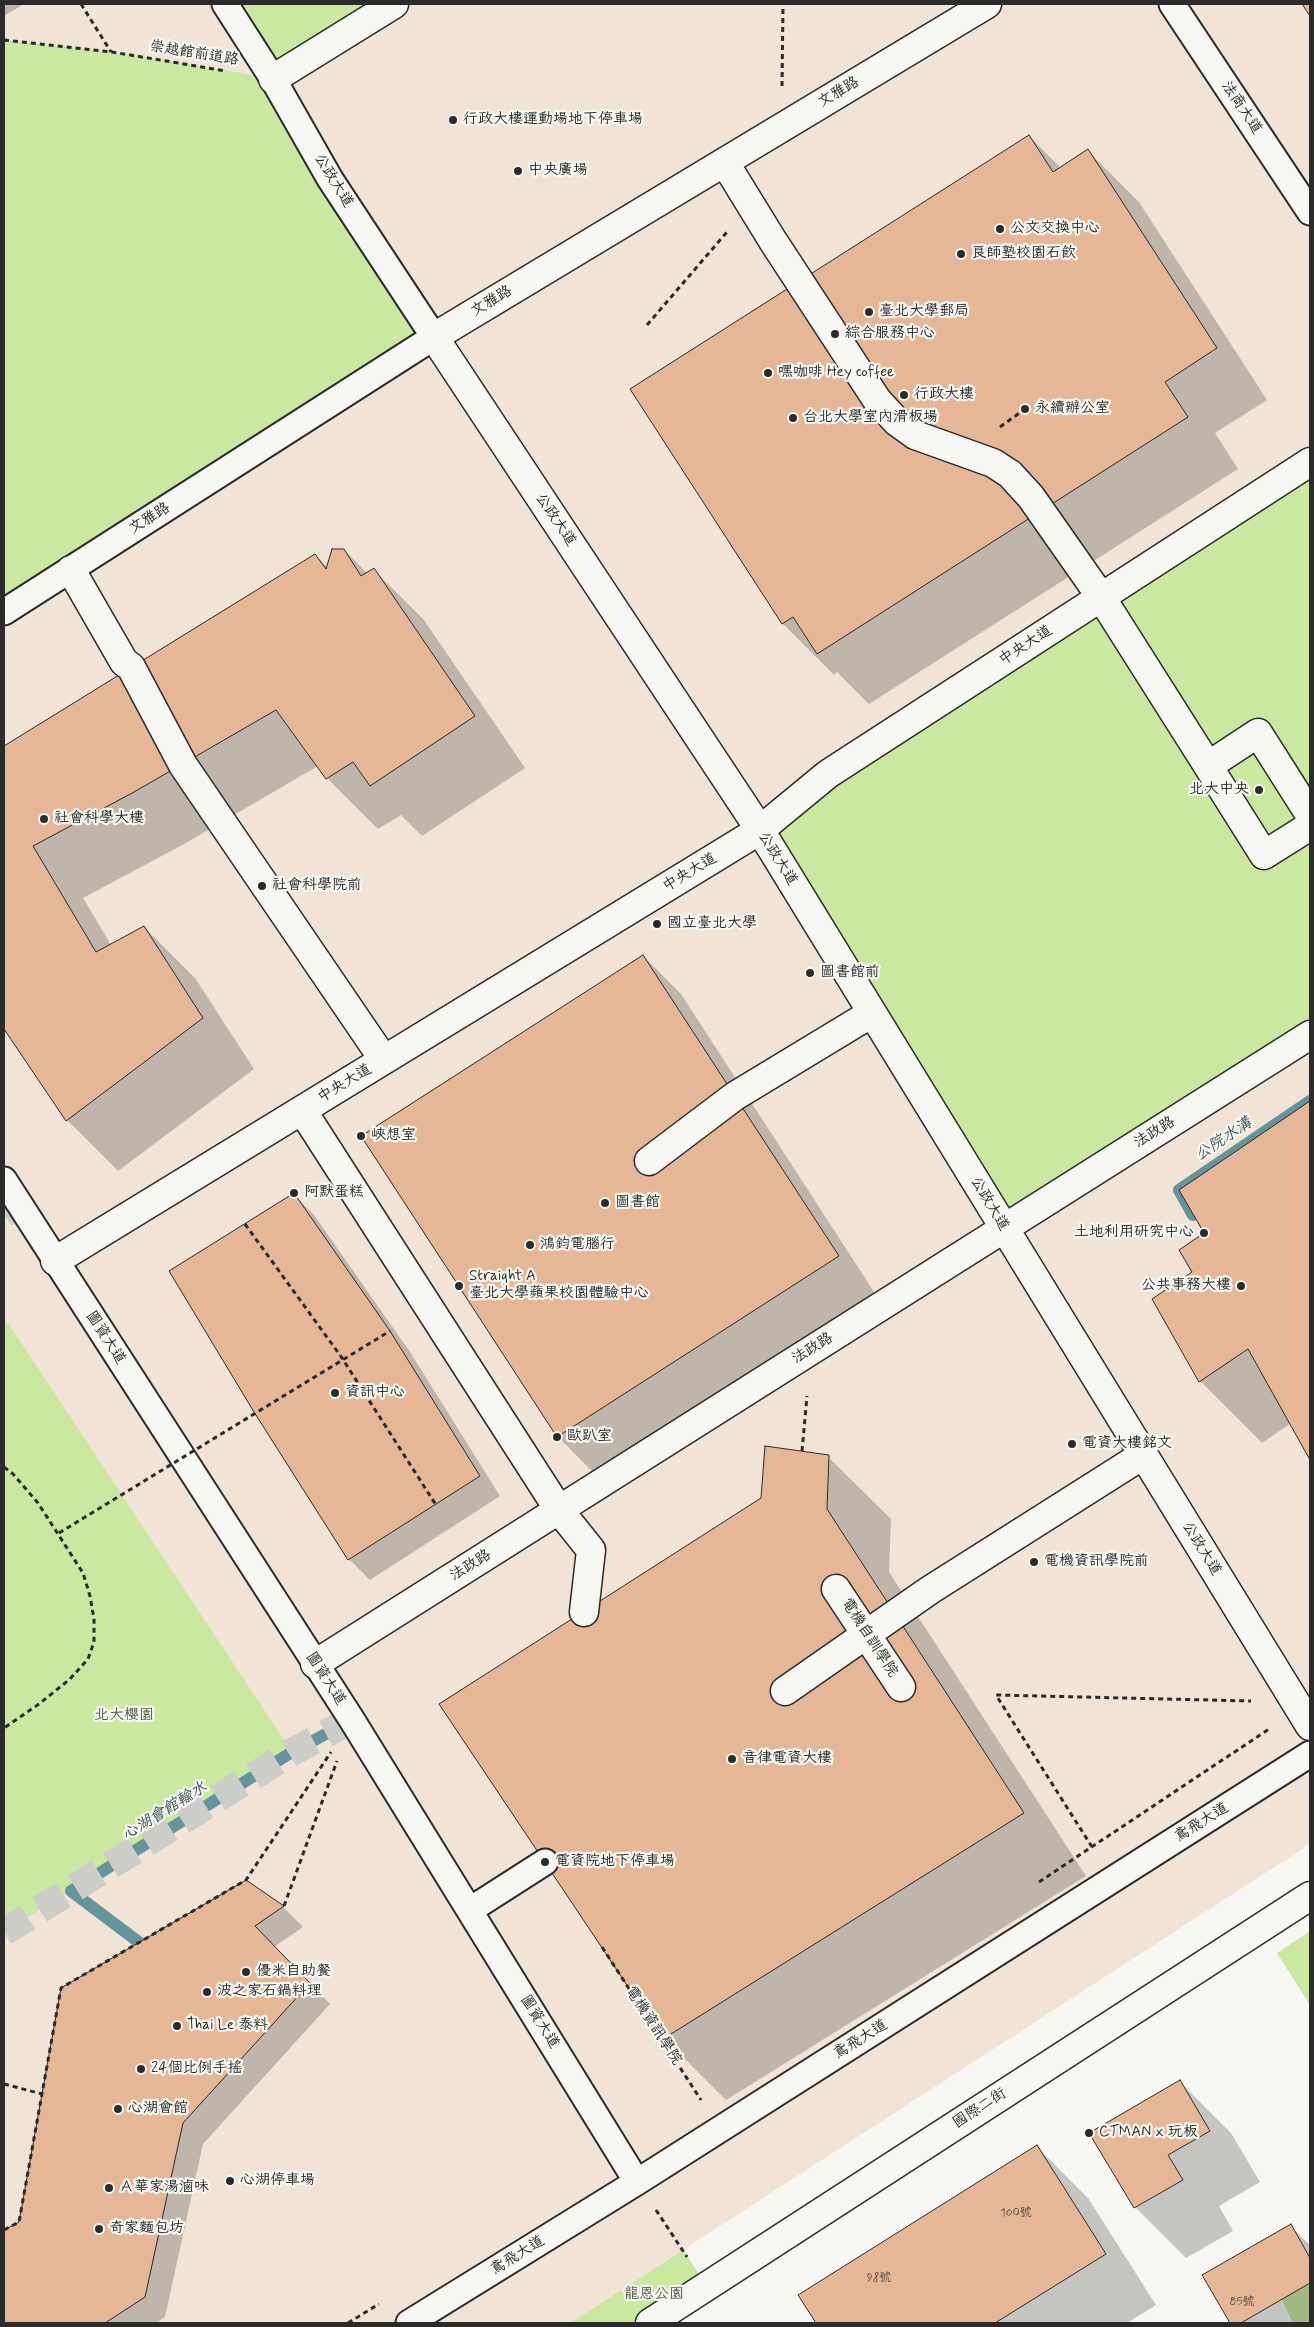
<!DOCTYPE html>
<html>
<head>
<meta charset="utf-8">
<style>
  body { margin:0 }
  #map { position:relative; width:1314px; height:2327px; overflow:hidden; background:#f6f6f2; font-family:Mynerve,sans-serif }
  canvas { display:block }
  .frame { position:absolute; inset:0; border:5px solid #2b2b2b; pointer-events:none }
</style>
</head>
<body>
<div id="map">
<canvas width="1314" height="2327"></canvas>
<div class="frame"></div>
</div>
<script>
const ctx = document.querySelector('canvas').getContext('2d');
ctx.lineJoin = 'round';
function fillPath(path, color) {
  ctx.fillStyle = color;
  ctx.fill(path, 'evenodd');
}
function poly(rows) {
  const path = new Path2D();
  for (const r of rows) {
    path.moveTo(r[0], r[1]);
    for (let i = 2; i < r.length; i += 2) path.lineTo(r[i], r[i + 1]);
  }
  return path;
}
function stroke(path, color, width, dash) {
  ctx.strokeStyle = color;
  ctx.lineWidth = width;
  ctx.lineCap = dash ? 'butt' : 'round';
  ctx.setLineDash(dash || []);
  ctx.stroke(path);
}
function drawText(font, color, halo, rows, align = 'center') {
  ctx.font = font + ' Mynerve,"LXGW WenKai TC",sans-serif';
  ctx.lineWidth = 4.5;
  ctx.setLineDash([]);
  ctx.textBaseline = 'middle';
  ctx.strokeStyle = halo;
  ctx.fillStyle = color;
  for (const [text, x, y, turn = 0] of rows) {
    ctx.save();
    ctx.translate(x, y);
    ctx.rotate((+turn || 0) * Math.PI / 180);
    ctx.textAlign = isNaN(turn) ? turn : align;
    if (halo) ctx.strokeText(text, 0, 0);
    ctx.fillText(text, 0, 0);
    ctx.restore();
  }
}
fillPath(poly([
  [4,4,1310,4,1310,1844,570,2323,4,2323]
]), '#f1e3d6');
fillPath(poly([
  [225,4,394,4,273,79,434,337,4,612,4,40,112,52,272,78],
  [1310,462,1310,1035,1003,1228,760,830],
  [4,1317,292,1752,4,1932],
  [1310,1931,1310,2005,1277,1953],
  [683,2250,707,2286,650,2323,570,2323],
  [1310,2267,1310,2323,1293,2323,1275,2286]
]), '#cae8a0');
fillPath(poly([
  [4,4,24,4,4,16],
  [1029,136,1061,168,1088,151,1139,202,1267,400,1215,433,1238,469,869,704,837,672,834,675,783,624,632,389],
  [344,550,367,573,373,569,424,620,525,768,422,836,401,815,378,829,327,778,318,766,186,843,83,898,111,945,144,927,195,978,254,1069,118,1171,67,1120,4,1026,4,748,315,555,328,568],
  [643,956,681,994,876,1295,596,1475,558,1437,363,1136],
  [1310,1102,1310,1457,1291,1423,1262,1443,1200,1381,1194,1273,1206,1234,1181,1190],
  [294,1195,314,1215,410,1352,500,1496,370,1580,349,1559,255,1412],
  [828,1457,891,1519,889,1572,1086,1876,726,2100,664,2038],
  [246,1881,283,1907,303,1927,274,1947,330,2004,203,2144,165,2317,156,2323,4,2323,4,2232,20,2223],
  [1180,2082,1231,2133,1260,2182,1219,2206,1233,2231,1186,2258,1135,2207,1091,2134],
  [1037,2147,1088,2198,1156,2305,1127,2323,817,2323,800,2296],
  [1290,2226,1310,2245,1310,2323,1232,2323,1204,2276]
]), '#0003');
stroke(poly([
  [1193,1215,1179,1190,1310,1101],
  [140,1943,71,1891,292,1752,352,1720]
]), '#65959c', 12);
const building = poly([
  [1302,4,1310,4,1310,16,1302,4],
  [1029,135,1053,172,1088,149,1217,348,1165,382,1188,417,817,654,793,617,782,624,630,389,1029,135],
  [332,549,344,549,361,576,374,568,475,716,370,786,353,762,326,779,276,710,134,792,33,846,96,952,144,926,203,1018,66,1121,4,1029,4,746,315,554,326,569,332,549],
  [643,955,839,1256,557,1437,361,1136,643,955],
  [1310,1101,1310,1460,1248,1349,1199,1382,1152,1299,1192,1272,1179,1250,1204,1233,1179,1190,1310,1101],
  [294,1193,390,1331,480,1476,348,1560,254,1412,169,1271,294,1193],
  [765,1446,829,1455,827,1509,1024,1813,663,2039,439,1704,761,1498,765,1446],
  [246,1880,284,1906,255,1926,310,1983,183,2123,145,2297,105,2323,4,2323,4,2230,19,2222,61,1988,246,1880],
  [1180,2080,1210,2131,1168,2155,1183,2180,1134,2208,1089,2133,1180,2080],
  [1037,2145,1106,2254,995,2323,816,2323,798,2295,1037,2145],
  [1291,2224,1310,2258,1310,2283,1241,2323,1230,2323,1202,2275,1291,2224]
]);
fillPath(building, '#e6b796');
stroke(building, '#2b2b2b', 1);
stroke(poly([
  [4,1214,19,1204],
  [4,1932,292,1752,352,1720]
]), '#cdcdca', 28, [28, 14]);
const lane = poly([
  [1172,4,1310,212],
  [4,612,434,337,330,179,273,79,225,4],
  [4,1180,352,1720,637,2182],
  [470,1910,545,1862],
  [409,2323,637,2182,1310,1754]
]);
const street = poly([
  [987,4,434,337,760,830,1310,1726],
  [273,79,394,4],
  [725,163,773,241,877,400,897,422,915,435,993,463,1010,474,1031,497,1101,597,1208,766,1258,733,1310,815],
  [71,570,124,662,131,667,183,765,384,1060],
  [1208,766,1264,855,1310,826],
  [302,1110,559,1510,591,1550,584,1612],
  [649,1161,735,1096,872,1013],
  [55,1261,760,830,828,774,1310,462],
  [836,1589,901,1687],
  [315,1664,1310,1035],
  [785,1691,930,1590,1143,1455],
  [650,2323,1310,1896]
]);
stroke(lane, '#2b2b2b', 29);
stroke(street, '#2b2b2b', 31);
stroke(poly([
  [81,4,111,52],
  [4,40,112,52,226,71],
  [782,86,783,4],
  [647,325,727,232],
  [1000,427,1025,409],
  [245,1224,342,1358,436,1505],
  [802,1451,807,1396],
  [4,1467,13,1474,38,1503,83,1573,90,1596,94,1619,94,1642,88,1659,70,1679,39,1704,4,1728],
  [1092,1847,996,1695,1251,1701],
  [1039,1882,1269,1729],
  [284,1906,337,1761],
  [602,1947,701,2100],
  [4,2084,42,2094],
  [656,2210,687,2257],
  [4,2230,19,2222,61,1988,246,1880,331,1752],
  [348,2323,379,2304]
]), '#2b2b2b', 3, [5, 4]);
stroke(lane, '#f6f6f2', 25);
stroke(street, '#f6f6f2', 28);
stroke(poly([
  [59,1533,390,1331]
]), '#2b2b2b', 3, [5, 4]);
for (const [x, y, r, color] of [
  [453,120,5,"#2b2b2b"],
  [518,171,5,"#2b2b2b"],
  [1000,229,5,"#2b2b2b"],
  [961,254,5,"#2b2b2b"],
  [869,312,5,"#2b2b2b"],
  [835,334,5,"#2b2b2b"],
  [768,373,5,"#2b2b2b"],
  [904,395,5,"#2b2b2b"],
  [1025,409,5,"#2b2b2b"],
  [793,418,5,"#2b2b2b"],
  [1259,790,5,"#2b2b2b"],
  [44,819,5,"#2b2b2b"],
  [262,886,5,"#2b2b2b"],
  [657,924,5,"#2b2b2b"],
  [810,973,5,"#2b2b2b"],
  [361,1136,5,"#2b2b2b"],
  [294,1193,5,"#2b2b2b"],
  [605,1203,5,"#2b2b2b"],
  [1204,1233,5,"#2b2b2b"],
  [530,1245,5,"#2b2b2b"],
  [459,1286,5,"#2b2b2b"],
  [1241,1286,5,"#2b2b2b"],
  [335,1393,5,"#2b2b2b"],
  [557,1437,5,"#2b2b2b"],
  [1072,1444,5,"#2b2b2b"],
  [1034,1562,5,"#2b2b2b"],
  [732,1759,5,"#2b2b2b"],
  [545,1862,5,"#2b2b2b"],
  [246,1972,5,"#2b2b2b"],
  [207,1992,5,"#2b2b2b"],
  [177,2026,5,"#2b2b2b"],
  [141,2069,5,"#2b2b2b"],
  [118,2109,5,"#2b2b2b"],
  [1089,2133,5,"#2b2b2b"],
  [230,2181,5,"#2b2b2b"],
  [109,2188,5,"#2b2b2b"],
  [99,2229,5,"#2b2b2b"]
]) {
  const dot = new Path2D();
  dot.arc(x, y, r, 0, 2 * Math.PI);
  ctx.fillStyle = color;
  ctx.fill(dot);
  stroke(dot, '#f6f6f2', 2);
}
drawText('12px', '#5a4e46', null, [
  ["100號",1016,2213],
  ["98號",879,2278],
  ["85號",1242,2302]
]);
drawText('15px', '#2b2b2b', '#f6f6f2', [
  ["崇越館前道路",194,54,9],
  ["文雅路",839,93,-31],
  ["法商大道",1241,108,56],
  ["公政大道",333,181,58],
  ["文雅路",492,302,-31],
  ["文雅路",150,519,-32],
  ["公政大道",555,520,56],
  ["中央大道",1026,646,-33],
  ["公政大道",777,859,58],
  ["中央大道",690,873,-31],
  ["中央大道",345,1084,-31],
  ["法政路",1155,1133,-32],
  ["公政大道",989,1204,59],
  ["圖資大道",105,1338,57],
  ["法政路",813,1349,-32],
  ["公政大道",1201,1549,58],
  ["法政路",471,1566,-32],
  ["電機自訓學院",869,1638,57],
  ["圖資大道",325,1679,57],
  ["鳶飛大道",1202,1823,-32],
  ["圖資大道",539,2022,58],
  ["電機資訊學院",653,2026,57],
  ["鳶飛大道",861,2040,-32],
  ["國際二街",980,2109,-33],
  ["鳶飛大道",518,2256,-32]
]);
drawText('15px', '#2b2b2b', '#f6f6f2', [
  ["行政大樓運動場地下停車場",463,120],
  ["中央廣場",528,171],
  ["公文交換中心",1010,229],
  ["良師塾校園石飲",971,254],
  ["臺北大學郵局",879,312],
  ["綜合服務中心",845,334],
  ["嘿咖啡 Hey coffee",778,373],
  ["行政大樓",914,395],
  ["永續辦公室",1035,409],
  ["台北大學室內滑板場",803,418],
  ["北大中央",1249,790,"right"],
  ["社會科學大樓",54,819],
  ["社會科學院前",272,886],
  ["國立臺北大學",667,924],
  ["圖書館前",820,973],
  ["峽想室",371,1136],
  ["阿默蛋糕",304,1193],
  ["圖書館",615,1203],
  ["土地利用研究中心",1194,1233,"right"],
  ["鴻鈞電腦行",540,1245],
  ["Straight A",469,1277],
  ["臺北大學蘋果校園體驗中心",469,1294],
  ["公共事務大樓",1231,1286,"right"],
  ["資訊中心",345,1393],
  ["歐趴室",567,1437],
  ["電資大樓銘文",1082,1444],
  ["電機資訊學院前",1044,1562],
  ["音律電資大樓",742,1759],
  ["電資院地下停車場",555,1862],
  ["優米自助餐",256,1972],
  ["波之家石鍋料理",217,1992],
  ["Thai Le 泰料",187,2026],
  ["24個比例手搖",151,2069],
  ["心湖會館",128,2109],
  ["CTMAN x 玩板",1099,2133],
  ["心湖停車場",240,2181],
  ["Ａ華家湯滷味",119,2188],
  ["奇家麵包坊",109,2229]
], 'left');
drawText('15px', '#535a48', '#f6f6f2', [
  ["北大櫻園",124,1716],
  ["龍恩公園",654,2295]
]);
drawText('italic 16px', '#43575a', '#f6f6f2', [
  ["公院水溝",1224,1140,-34],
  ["心湖會館輸水",165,1812,-32]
]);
</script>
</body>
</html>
